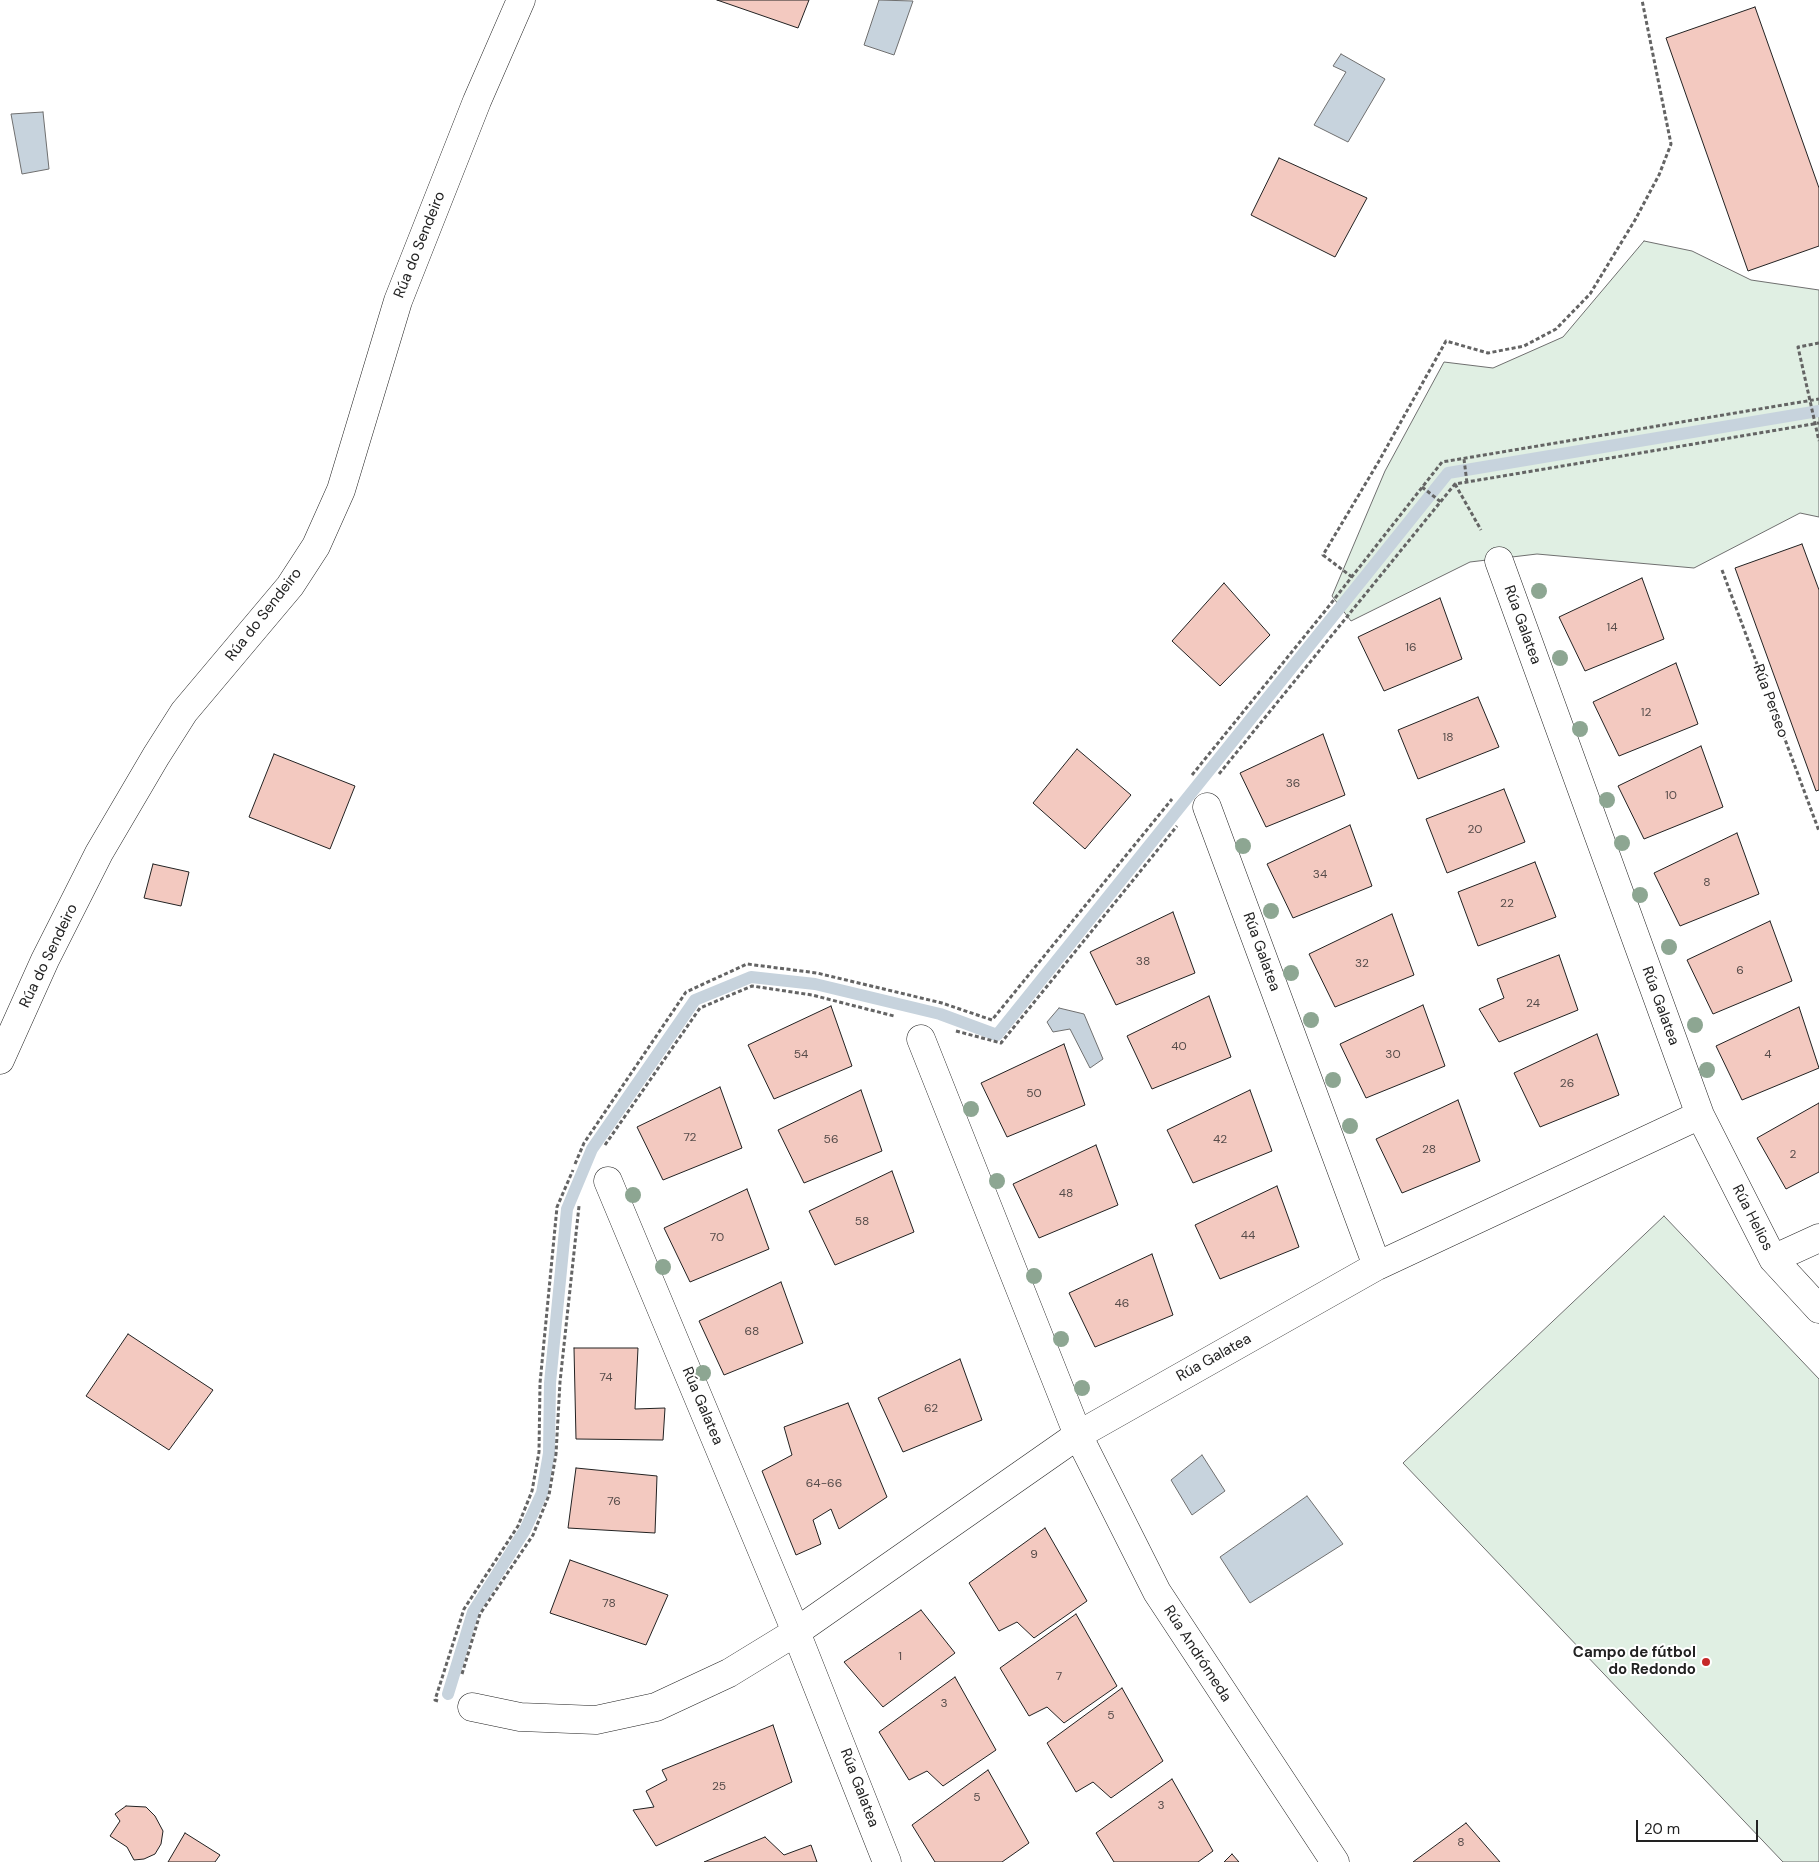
<!DOCTYPE html>
<html>
<head>
<meta charset="utf-8">
<style>
  body { margin:0 }
  #map { position:relative; width:1819px; height:1862px; overflow:hidden; background:#fff; font-family:"DM Sans",sans-serif }
  canvas { display:block }
  .scale { position:absolute; left:1636px; top:1820px; width:122px; height:22px; box-sizing:border-box; border:2px solid #222; border-top:0; padding-left:6px; font-size:15px; line-height:18px; white-space:nowrap; color:#222; -webkit-text-stroke:4px #fff; paint-order:stroke }
</style>
</head>
<body>
<div id="map">
<canvas width="1819" height="1862"></canvas>
<div class="scale">20 m</div>
</div>
<script>
const ctx = document.querySelector('canvas').getContext('2d');
ctx.lineJoin = 'round';
function fillPath(path, color) {
  ctx.fillStyle = color;
  ctx.fill(path, 'evenodd');
}
function poly(rows) {
  const path = new Path2D();
  for (const r of rows) {
    path.moveTo(r[0], r[1]);
    for (let i = 2; i < r.length; i += 2) path.lineTo(r[i], r[i + 1]);
  }
  return path;
}
function stroke(path, color, width, dash) {
  ctx.strokeStyle = color;
  ctx.lineWidth = width;
  ctx.lineCap = dash ? 'butt' : 'round';
  ctx.setLineDash(dash || []);
  ctx.stroke(path);
}
function drawText(font, color, halo, rows, align = 'center') {
  ctx.font = font + ' "DM Sans",sans-serif';
  ctx.lineWidth = 4;
  ctx.setLineDash([]);
  ctx.textBaseline = 'middle';
  ctx.strokeStyle = halo;
  ctx.fillStyle = color;
  for (const [text, x, y, turn = 0] of rows) {
    ctx.save();
    ctx.translate(x, y);
    ctx.rotate((+turn || 0) * Math.PI / 180);
    ctx.textAlign = isNaN(turn) ? turn : align;
    if (halo) ctx.strokeText(text, 0, 0);
    ctx.fillText(text, 0, 0);
    ctx.restore();
  }
}
const green = poly([
  [1644,241,1692,251,1751,280,1819,290,1819,517,1800,513,1694,568,1537,554,1470,562,1351,621,1332,596,1385,471,1444,362,1493,368,1563,337,1644,241],
  [1664,1216,1819,1379,1819,1862,1783,1862,1403,1463,1664,1216]
]);
fillPath(green, '#e0efe3');
stroke(green, '#6f6f6f', 1);
const water = poly([
  [879,0,913,1,894,55,864,45,879,0],
  [1341,54,1385,79,1348,142,1314,125,1346,72,1333,66,1341,54],
  [43,112,49,169,22,174,11,114,43,112],
  [1059,1008,1084,1014,1103,1059,1090,1068,1070,1029,1053,1032,1047,1022,1059,1008],
  [1202,1455,1225,1491,1192,1515,1171,1480,1202,1455],
  [1307,1496,1343,1544,1250,1603,1220,1557,1307,1496]
]);
fillPath(water, '#c7d3dd');
stroke(water, '#6f6f6f', 1);
stroke(poly([
  [448,1694,473,1612,525,1530,542,1493,549,1453,550,1383,567,1209,592,1149,695,1000,751,977,815,984,940,1014,997,1035,1448,473,1819,411]
]), '#c7d3dd', 12);
const building = poly([
  [717,0,809,0,798,28,717,0],
  [1755,7,1819,188,1819,246,1748,271,1666,38,1755,7],
  [1279,158,1367,198,1335,257,1251,215,1279,158],
  [1802,544,1819,590,1819,790,1816,791,1735,568,1802,544],
  [1642,578,1664,639,1585,671,1559,617,1642,578],
  [1224,583,1270,635,1220,686,1172,641,1224,583],
  [1440,598,1462,659,1384,691,1358,637,1440,598],
  [1676,663,1698,724,1619,756,1593,702,1676,663],
  [1478,697,1499,747,1418,779,1398,730,1478,697],
  [1323,734,1345,795,1266,827,1240,773,1323,734],
  [1701,746,1723,807,1644,839,1618,786,1701,746],
  [1077,749,1131,795,1085,849,1033,803,1077,749],
  [274,754,355,786,330,849,249,817,274,754],
  [1504,789,1525,842,1447,873,1426,819,1504,789],
  [1350,825,1372,886,1293,918,1267,864,1350,825],
  [1737,833,1759,894,1680,926,1654,873,1737,833],
  [1535,862,1556,917,1478,946,1458,892,1535,862],
  [153,864,189,872,181,906,144,898,153,864],
  [1173,912,1195,973,1116,1005,1090,952,1173,912],
  [1392,914,1414,975,1335,1007,1309,954,1392,914],
  [1770,921,1792,981,1713,1014,1687,960,1770,921],
  [1559,955,1578,1010,1499,1042,1479,1009,1504,998,1497,979,1559,955],
  [1209,996,1231,1057,1152,1089,1127,1036,1209,996],
  [1423,1005,1445,1066,1366,1098,1340,1044,1423,1005],
  [831,1006,852,1066,774,1099,748,1045,831,1006],
  [1799,1007,1819,1068,1742,1100,1716,1046,1799,1007],
  [1597,1034,1619,1095,1540,1127,1514,1073,1597,1034],
  [1064,1044,1085,1105,1007,1137,981,1083,1064,1044],
  [720,1087,742,1148,663,1180,637,1127,720,1087],
  [861,1090,882,1151,804,1183,778,1130,861,1090],
  [1250,1090,1272,1151,1193,1183,1167,1130,1250,1090],
  [1458,1100,1480,1161,1402,1193,1376,1139,1458,1100],
  [1819,1103,1819,1172,1786,1189,1757,1138,1819,1103],
  [1096,1145,1118,1205,1039,1238,1013,1184,1096,1145],
  [892,1171,914,1232,835,1265,809,1211,892,1171],
  [1277,1186,1299,1247,1220,1279,1195,1225,1277,1186],
  [747,1189,769,1249,690,1282,664,1228,747,1189],
  [1152,1254,1173,1315,1095,1347,1069,1293,1152,1254],
  [781,1282,803,1343,724,1375,699,1321,781,1282],
  [128,1334,213,1390,169,1450,86,1396,128,1334],
  [574,1348,638,1348,635,1409,665,1408,663,1440,576,1439,574,1348],
  [960,1359,982,1420,903,1452,878,1398,960,1359],
  [848,1403,887,1497,839,1529,831,1509,813,1520,821,1544,796,1555,762,1471,792,1455,784,1427,848,1403],
  [576,1468,657,1476,655,1533,568,1528,576,1468],
  [1045,1528,1087,1601,1034,1638,1017,1622,999,1631,969,1583,1045,1528],
  [570,1560,668,1595,646,1645,550,1613,570,1560],
  [921,1610,955,1653,883,1707,844,1662,921,1610],
  [1076,1614,1117,1686,1064,1723,1047,1707,1029,1716,1000,1668,1076,1614],
  [955,1677,996,1750,943,1786,927,1771,909,1780,879,1732,955,1677],
  [1122,1688,1163,1761,1111,1798,1093,1782,1076,1792,1047,1743,1122,1688],
  [773,1725,792,1782,656,1846,633,1810,654,1807,646,1791,667,1780,662,1770,773,1725],
  [988,1770,1029,1843,1002,1862,935,1862,912,1825,988,1770],
  [1172,1779,1213,1851,1198,1862,1114,1862,1096,1833,1172,1779],
  [126,1806,146,1807,155,1816,163,1831,161,1844,155,1854,144,1859,134,1860,127,1847,110,1836,120,1821,115,1814,126,1806],
  [1466,1823,1500,1862,1413,1862,1466,1823],
  [185,1833,220,1855,215,1862,168,1862,185,1833],
  [765,1837,784,1855,811,1845,817,1862,704,1862,765,1837],
  [1232,1854,1239,1862,1224,1862,1232,1854]
]);
fillPath(building, '#f3c9c0');
stroke(building, '#222', 1);
const minor = poly([
  [1499,561,1700,1115,1773,1259,1819,1309],
  [1207,807,1377,1266],
  [921,1039,1078,1435,1157,1592,1335,1862],
  [0,1060,45,960,99,853,156,756,184,712,290,586,316,546,341,490,398,301,477,101,521,0],
  [608,1181,796,1632,887,1862],
  [1773,1259,1819,1238],
  [472,1707,520,1717,596,1720,656,1707,729,1673,796,1632,1078,1435,1377,1266,1700,1115]
]);
stroke(minor, '#222', 29);
stroke(poly([
  [1819,343,1798,347,1819,441],
  [1464,459,1467,483],
  [1455,484,1481,530],
  [1422,487,1441,502],
  [1722,570,1819,831],
  [1352,577,1323,555,1379,461,1446,341,1488,353,1524,346,1556,329,1590,294,1635,220,1659,175,1671,144,1642,0],
  [1219,774,1455,484,1819,423],
  [1192,775,1325,611,1442,462,1819,399],
  [956,1031,1001,1043,1177,826],
  [605,1145,700,1008,752,986,812,995,894,1016],
  [575,1164,584,1143,686,992,747,964,817,973,942,1003,992,1020,1172,799],
  [462,1674,480,1614,533,1535,549,1495,556,1454,560,1382,579,1206],
  [438,1701,435,1700,464,1609,518,1526,532,1491,539,1452,540,1383,557,1207,573,1170]
]), '#646464', 3, [4, 2.5]);
stroke(minor, '#fff', 28);
ctx.fillStyle = '#8da692';
for (const [x, y] of [
  [1539,591],
  [1560,658],
  [1580,729],
  [1607,800],
  [1622,843],
  [1243,846],
  [1640,895],
  [1271,911],
  [1669,947],
  [1291,973],
  [1311,1020],
  [1695,1025],
  [1707,1070],
  [1333,1080],
  [971,1109],
  [1350,1126],
  [997,1181],
  [633,1195],
  [663,1267],
  [1034,1276],
  [1061,1339],
  [703,1373],
  [1082,1388]
]) {
  ctx.beginPath();
  ctx.arc(x, y, 8, 0, 2 * Math.PI);
  ctx.fill();
}
for (const [x, y, r, color] of [
  [1706,1662,5,"#c62828"]
]) {
  const dot = new Path2D();
  dot.arc(x, y, r, 0, 2 * Math.PI);
  ctx.fillStyle = color;
  ctx.fill(dot);
  stroke(dot, '#fff', 2);
}
drawText('12px', '#564c4a', null, [
  ["14",1612,628],
  ["16",1411,648],
  ["12",1646,713],
  ["18",1448,738],
  ["36",1293,784],
  ["10",1671,796],
  ["20",1475,830],
  ["34",1320,875],
  ["8",1707,883],
  ["22",1507,904],
  ["38",1143,962],
  ["32",1362,964],
  ["6",1740,971],
  ["24",1533,1004],
  ["40",1179,1047],
  ["54",801,1055],
  ["30",1393,1055],
  ["4",1768,1055],
  ["26",1567,1084],
  ["50",1034,1094],
  ["72",690,1138],
  ["56",831,1140],
  ["42",1220,1140],
  ["28",1429,1150],
  ["2",1793,1155],
  ["48",1066,1194],
  ["58",862,1222],
  ["44",1248,1236],
  ["70",717,1238],
  ["46",1122,1304],
  ["68",752,1332],
  ["74",606,1378],
  ["62",931,1409],
  ["64-66",824,1484],
  ["76",614,1502],
  ["9",1034,1555],
  ["78",609,1604],
  ["1",900,1657],
  ["7",1059,1677],
  ["3",944,1704],
  ["5",1111,1716],
  ["25",719,1787],
  ["5",977,1798],
  ["3",1161,1806],
  ["8",1461,1843]
]);
drawText('15px', '#222', '#fff', [
  ["Rúa do Sendeiro",420,245,-68],
  ["Rúa do Sendeiro",264,615,-52],
  ["Rúa Galatea",1522,625,70],
  ["Rúa Perseo",1770,701,70],
  ["Rúa Galatea",1261,952,70],
  ["Rúa do Sendeiro",49,956,-64],
  ["Rúa Galatea",1660,1006,70],
  ["Rúa Helios",1752,1218,63],
  ["Rúa Galatea",1214,1358,-29],
  ["Rúa Galatea",702,1406,67],
  ["Rúa Andrómeda",1197,1654,57],
  ["Rúa Galatea",859,1788,69]
]);
drawText('bold 15px', '#222', '#fff', [
  ["Campo de fútbol",1696,1653],
  ["do Redondo",1696,1670]
], 'right');
</script>
</body>
</html>
